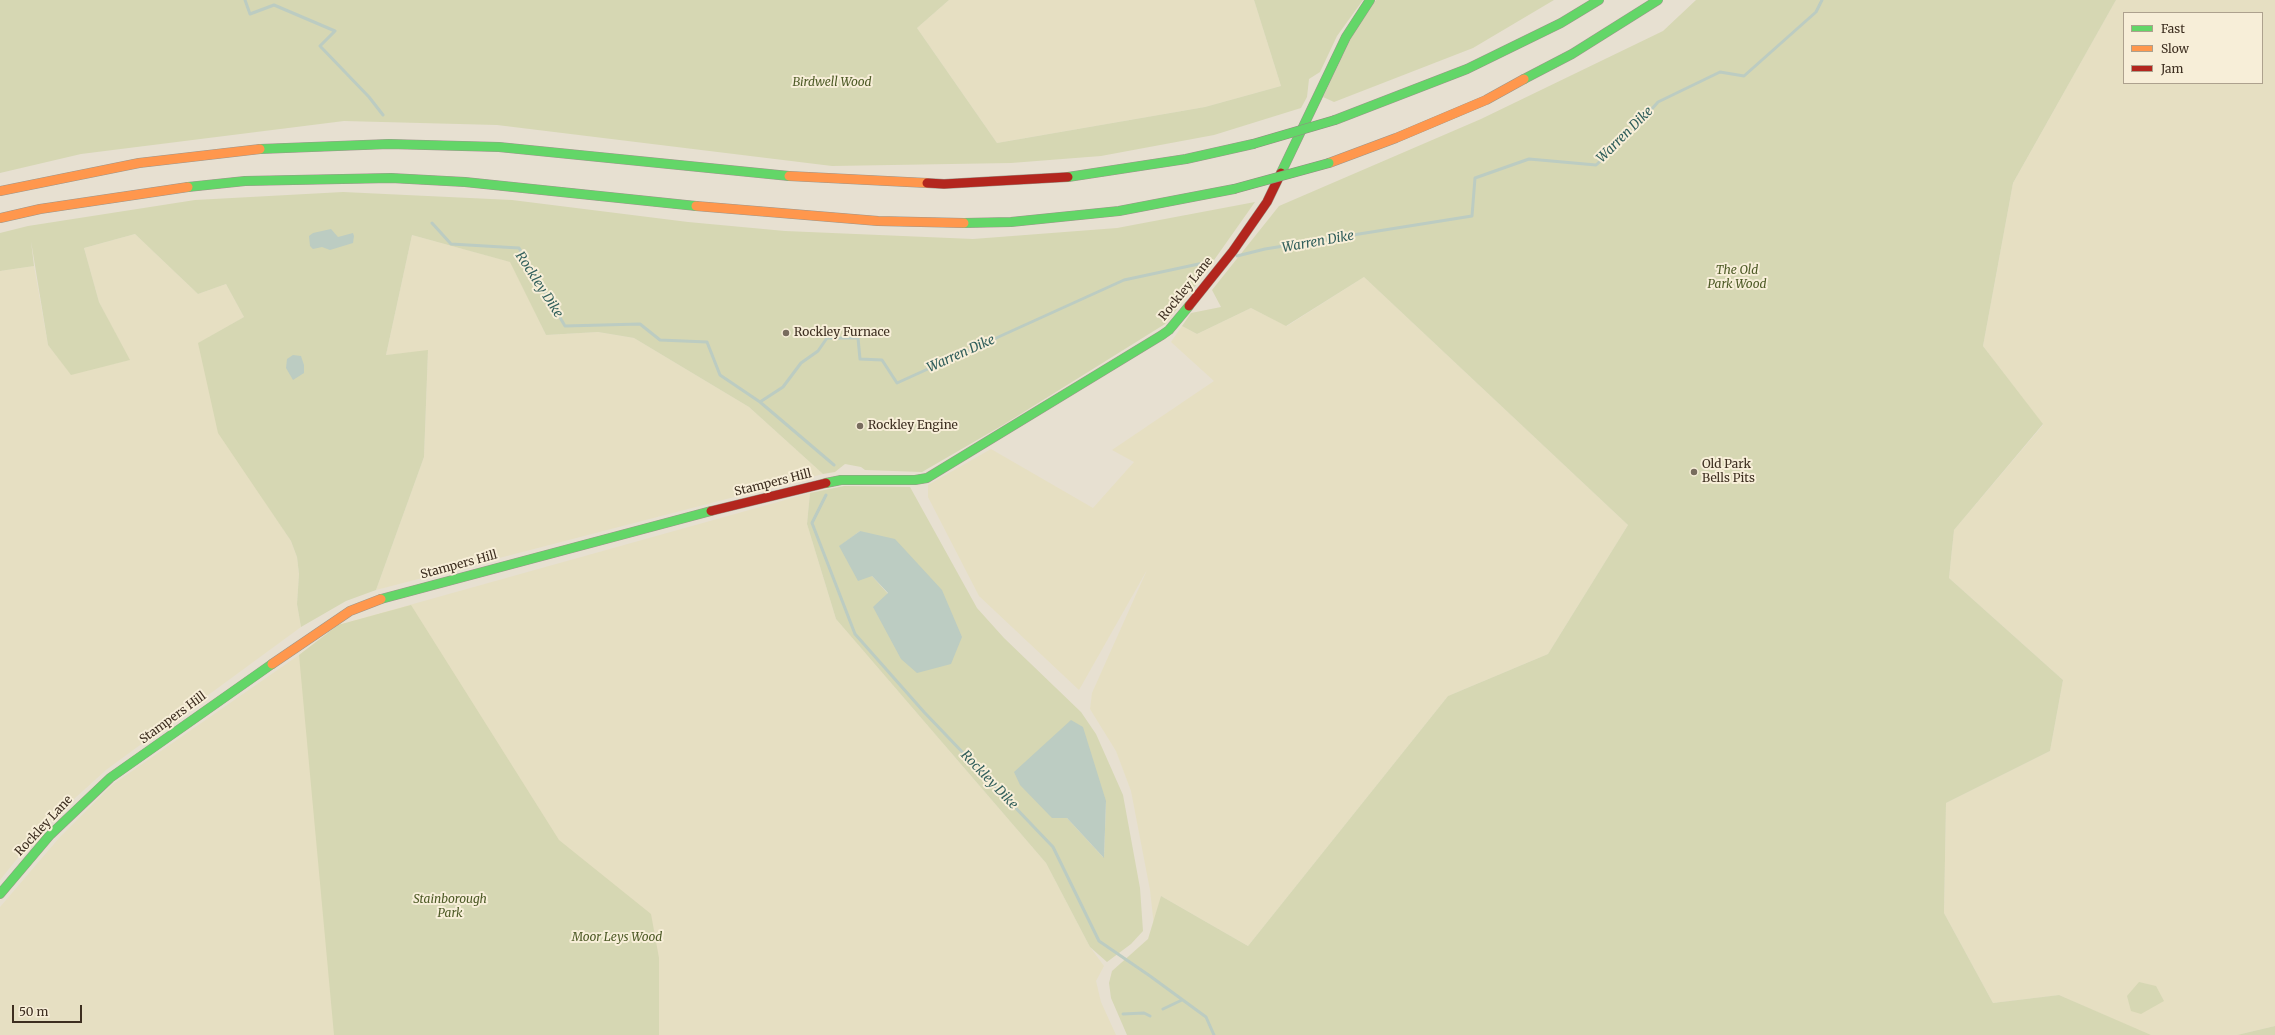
<!DOCTYPE html>
<html>
<head>
<meta charset="utf-8">
<style>
  body { margin:0 }
  #map { position:relative; width:2275px; height:1035px; overflow:hidden; background:#e7e0d1; font-family:Merriweather,serif }
  canvas { display:block }
  .legend { position:absolute; left:2123px; top:12px; width:140px; height:72px; box-sizing:border-box; background:#f7eed8; border:1px solid #ada18e; margin:0; padding:5px 7px; list-style:none; font-size:12px; color:#3d2e20 }
  .legend li { display:flex; align-items:center; gap:8px; height:20px }
  .legend b { width:20px; border:1px solid #ada18e }
  .scale { position:absolute; left:12px; top:1005px; width:70px; height:18px; box-sizing:border-box; border:2px solid #3d2e20; border-top:0; padding-left:5px; font-size:12px; line-height:14px; white-space:nowrap; color:#3d2e20; -webkit-text-stroke:3px #f7eed8; paint-order:stroke }
</style>
</head>
<body>
<div id="map">
<canvas width="2275" height="1035"></canvas>
<ul class="legend">
<li><b style="height:5px;background:#63d668"></b>Fast</li>
<li><b style="height:5px;background:#ff974d"></b>Slow</li>
<li><b style="height:5px;background:#b3261e"></b>Jam</li>
</ul>
<div class="scale">50 m</div>
</div>
<script>
const ctx = document.querySelector('canvas').getContext('2d');
ctx.lineJoin = 'round';
function fillPath(path, color) {
  ctx.fillStyle = color;
  ctx.fill(path, 'evenodd');
}
function poly(rows) {
  const path = new Path2D();
  for (const r of rows) {
    path.moveTo(r[0], r[1]);
    for (let i = 2; i < r.length; i += 2) path.lineTo(r[i], r[i + 1]);
  }
  return path;
}
function stroke(path, color, width, dash) {
  ctx.strokeStyle = color;
  ctx.lineWidth = width;
  ctx.lineCap = dash ? 'butt' : 'round';
  ctx.setLineDash(dash || []);
  ctx.stroke(path);
}
function drawText(font, color, halo, rows, align = 'center') {
  ctx.font = font + ' Merriweather,serif';
  ctx.lineWidth = 4;
  ctx.setLineDash([]);
  ctx.textBaseline = 'middle';
  ctx.strokeStyle = halo;
  ctx.fillStyle = color;
  for (const [text, x, y, turn = 0] of rows) {
    ctx.save();
    ctx.translate(x, y);
    ctx.rotate((+turn || 0) * Math.PI / 180);
    ctx.textAlign = isNaN(turn) ? turn : align;
    if (halo) ctx.strokeText(text, 0, 0);
    ctx.fillText(text, 0, 0);
    ctx.restore();
  }
}
fillPath(poly([
  [949,0,1254,0,1281,86,1205,107,997,143,917,28],
  [2116,0,2275,0,2275,1026,2237,1035,2149,1035,2059,995,1993,1003,1944,913,1946,803,2050,751,2063,680,1949,578,1954,530,2043,425,1983,346,2013,183],
  [2124,13,2262,13,2262,83,2124,83],
  [135,234,198,294,226,284,244,317,199,343,262,497,291,541,297,557,299,574,297,604,301,627,106,770,42,828,0,880,0,271,34,266,48,345,71,374,129,360,99,302,84,248],
  [412,235,511,262,546,335,598,332,634,338,749,407,823,474,376,590,424,457,428,351,386,355],
  [1364,277,1628,525,1548,654,1448,696,1248,946,1161,896,1154,926,1150,890,1131,791,1116,751,1090,709,1092,693,1147,570,1079,690,979,596,928,497,928,485,991,449,1093,508,1134,462,1112,450,1214,381,1171,342,1182,326,1197,334,1251,308,1287,326],
  [810,493,807,524,836,619,1046,863,1090,947,1104,966,1096,981,1101,1002,1116,1035,659,1035,659,958,600,1035,0,1035,0,907,59,838,112,785,299,655,338,625]
]), '#e6dfc2');
fillPath(poly([
  [0,0,949,0,917,28,997,143,1205,107,1281,86,1254,0,1363,0,1337,36,1320,72,1309,79,1307,97,1301,108,1214,135,1101,156,1011,163,832,166,497,125,344,121,81,154,0,173],
  [1376,0,1554,0,1473,48,1334,102,1323,97,1353,34],
  [1696,0,2116,0,2013,183,1983,346,2043,424,1954,530,1949,578,2063,680,2050,751,1946,803,1944,913,1993,1003,2059,995,2151,1035,1127,1035,1111,998,1109,983,1112,971,1148,939,1161,896,1248,946,1448,696,1548,654,1628,525,1364,277,1286,326,1251,308,1197,334,1182,326,1191,313,1221,307,1212,290,1279,206,1481,119,1663,31],
  [343,192,512,200,688,222,785,231,973,239,1117,228,1255,202,1200,280,1165,324,1003,425,922,472,865,470,861,467,845,464,835,472,823,474,749,407,634,338,598,332,546,335,510,262,412,235,386,355,428,350,424,457,376,590,346,601,301,627,297,604,299,574,297,557,291,541,218,433,198,343,244,317,226,284,198,294,135,234,84,248,99,302,130,360,71,375,48,345,31,241,34,266,0,271,0,233,28,226,195,200],
  [844,486,910,487,977,608,1004,638,1081,712,1096,734,1123,795,1140,888,1143,931,1131,944,1107,962,1090,947,1046,863,836,619,807,524,810,493],
  [860,531,951,664,872,576,840,546],
  [1106,801,1104,857,1103,857,1067,818],
  [411,605,559,840,651,914,659,958,659,1035,334,1035,299,655,338,625],
  [2139,982,2156,986,2164,1001,2141,1014,2131,1011,2127,996],
  [2275,1026,2275,1035,2237,1035]
]), '#d6d7b3');
fillPath(poly([
  [331,229,338,237,353,233,354,236,353,243,330,250,322,247,313,249,310,246,309,236,313,233],
  [293,355,301,356,304,365,304,373,293,380,286,368,287,359],
  [860,531,895,539,942,590,962,637,951,664,917,673,901,659,873,607,888,593,872,576,858,581,839,546],
  [1071,720,1083,727,1106,801,1104,858,1067,818,1052,818,1020,785,1014,772]
]), '#bcccc2');
stroke(poly([
  [245,0,250,14,274,5,335,31,320,46,369,97,383,115],
  [432,223,451,244,519,248,565,326,640,324,660,340,707,342,720,375,760,402,834,465],
  [1237,256,1265,249,1472,216,1475,178,1529,159,1596,165,1628,136,1658,102,1720,72,1744,76,1816,12,1822,0],
  [760,402,783,387,801,363,818,351,827,338,858,338,860,359,882,360,897,383,1124,280,1208,262],
  [826,495,812,523,855,634,924,712,1053,847,1099,941,1150,976,1206,1017,1214,1035],
  [1163,1009,1182,1000],
  [1123,1014,1144,1013,1150,1016]
]), '#bcccc2', 3);
const fast = poly([
  [1524,79,1572,54,1658,0],
  [1335,120,1467,69,1561,23,1599,0],
  [260,149,389,144,499,147,789,176],
  [1281,173,1346,37,1370,0],
  [1068,177,1186,159,1253,144],
  [188,187,245,181,391,178,465,182,696,206],
  [964,223,1011,222,1119,211,1234,189],
  [826,483,841,480,915,480,927,478,1162,335,1169,330,1189,306],
  [381,599,711,511],
  [0,894,50,835,110,778,272,664]
]);
const slow = poly([
  [1329,163,1396,138,1486,100,1524,79],
  [789,176,927,183],
  [0,191,139,163,260,149],
  [696,206,878,221,964,223],
  [0,218,40,209,188,187],
  [272,664,350,611,381,599]
]);
const jam = poly([
  [927,183,944,184,1068,177],
  [1189,306,1233,251,1267,202,1281,173],
  [711,511,826,483]
]);
stroke(fast, '#9c958a', 10);
stroke(slow, '#9c958a', 10);
stroke(jam, '#9c958a', 10);
stroke(fast, '#63d668', 9);
stroke(slow, '#ff974d', 9);
stroke(jam, '#b3261e', 9);
const fastBridge = poly([
  [1253,144,1335,120],
  [1234,189,1329,163]
]);
stroke(fastBridge, '#928b80', 10, []);
stroke(fastBridge, '#63d668', 9);
for (const [x, y, r, color] of [
  [786,333,4,"#786c5e"],
  [860,426,4,"#786c5e"],
  [1694,472,4,"#786c5e"]
]) {
  const dot = new Path2D();
  dot.arc(x, y, r, 0, 2 * Math.PI);
  ctx.fillStyle = color;
  ctx.fill(dot);
  stroke(dot, '#f7eed8', 1.5);
}
drawText('italic 12px', '#4d5a26', '#f7eed8', [
  ["Birdwell Wood",832,83],
  ["The Old",1737,271],
  ["Park Wood",1737,285],
  ["Stainborough",450,900],
  ["Park",450,914],
  ["Moor Leys Wood",617,938]
]);
drawText('12px', '#3d2e20', '#f7eed8', [
  ["Rockley Lane",1186,289,-51],
  ["Stampers Hill",773,483,-14],
  ["Stampers Hill",459,565,-15],
  ["Stampers Hill",173,718,-36],
  ["Rockley Lane",44,826,-47]
]);
drawText('12px', '#3d2e20', '#f7eed8', [
  ["Rockley Furnace",794,333],
  ["Rockley Engine",868,426],
  ["Old Park",1702,465],
  ["Bells Pits",1702,479]
], 'left');
drawText('italic 13px', '#2f5d5a', '#f7eed8', [
  ["Warren Dike",1625,135,-45],
  ["Warren Dike",1318,242,-10],
  ["Rockley Dike",539,285,57],
  ["Warren Dike",961,354,-24],
  ["Rockley Dike",989,780,46]
]);
</script>
</body>
</html>
